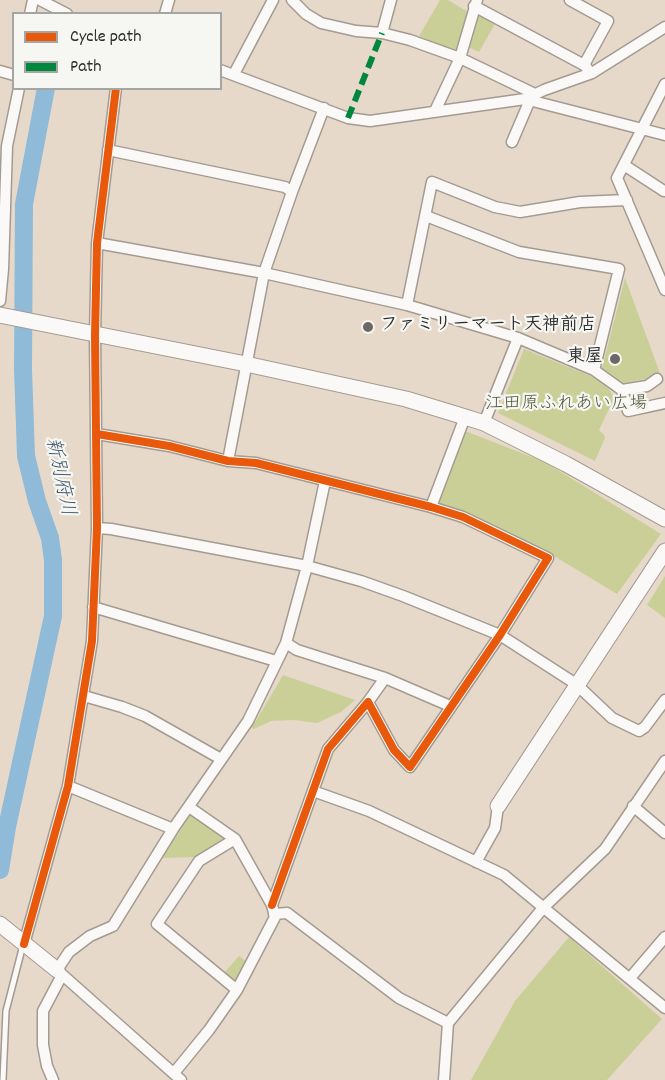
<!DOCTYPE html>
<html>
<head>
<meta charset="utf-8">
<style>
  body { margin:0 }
  #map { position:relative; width:665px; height:1080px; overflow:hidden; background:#e7d9ca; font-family:Dekko,sans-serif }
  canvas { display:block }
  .legend { position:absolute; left:12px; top:12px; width:210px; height:78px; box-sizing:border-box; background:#f6f6f2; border:2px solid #a5a5a2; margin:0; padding:8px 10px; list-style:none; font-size:18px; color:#2b2b2b }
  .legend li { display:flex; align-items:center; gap:12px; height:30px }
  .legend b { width:30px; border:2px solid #a5a5a2 }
</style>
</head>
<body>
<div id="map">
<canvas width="665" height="1080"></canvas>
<ul class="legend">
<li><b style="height:8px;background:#e8590c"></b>Cycle path</li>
<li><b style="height:8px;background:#00873e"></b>Path</li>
</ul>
</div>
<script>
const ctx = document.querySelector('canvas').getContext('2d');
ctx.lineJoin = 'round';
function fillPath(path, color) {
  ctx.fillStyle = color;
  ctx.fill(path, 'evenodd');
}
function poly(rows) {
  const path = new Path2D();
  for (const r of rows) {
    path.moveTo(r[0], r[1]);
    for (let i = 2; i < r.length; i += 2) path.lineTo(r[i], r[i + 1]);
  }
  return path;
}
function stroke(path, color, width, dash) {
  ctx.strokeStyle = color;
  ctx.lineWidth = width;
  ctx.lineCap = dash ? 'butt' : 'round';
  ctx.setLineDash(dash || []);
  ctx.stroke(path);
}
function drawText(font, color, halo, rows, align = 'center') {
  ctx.font = font + ' Dekko,"Klee One",sans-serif';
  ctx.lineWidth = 4.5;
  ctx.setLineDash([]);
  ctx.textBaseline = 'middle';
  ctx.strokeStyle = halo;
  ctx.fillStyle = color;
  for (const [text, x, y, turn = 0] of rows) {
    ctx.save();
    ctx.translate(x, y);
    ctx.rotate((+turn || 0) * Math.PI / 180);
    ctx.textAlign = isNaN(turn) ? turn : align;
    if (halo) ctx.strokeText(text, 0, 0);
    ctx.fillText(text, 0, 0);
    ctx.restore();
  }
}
fillPath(poly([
  [440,0,448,0,468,12,458,53,419,36],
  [477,13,495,24,479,52,468,47],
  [625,278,661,376,624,383,602,368],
  [524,349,593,377,608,388,621,407,620,410,610,407,599,430,604,435,605,438,595,461,498,413],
  [465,431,545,462,661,534,617,594,549,553,438,503],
  [665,576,665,618,647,605],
  [283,675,355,700,341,712,317,723,294,720,271,721,254,729,250,727,257,719],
  [191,814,224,838,196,857,162,858],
  [569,937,662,1019,607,1080,471,1080,515,1001],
  [239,956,247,962,236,983,224,973]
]), '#c9cf96');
stroke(poly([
  [0,870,7,827,53,616,53,560,50,538,37,501,26,456,23,369,24,204,46,88]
]), '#8fbbd9', 18);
const lane = poly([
  [3,1080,6,1011,23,945]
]);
const street = poly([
  [40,0,67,14],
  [292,0,306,14,321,23,356,31,382,33,410,40,460,58,535,94],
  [570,0,608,21,584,65,587,68],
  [474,6,584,65],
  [30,14,33,0],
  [165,14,169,0],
  [382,33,391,0],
  [220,70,348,118,370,121,525,99,544,90,592,73,665,27],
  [0,71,14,75],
  [234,74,273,0],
  [665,84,617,178,665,290],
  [525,99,665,135],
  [435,111,460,58,477,0],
  [512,142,530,100],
  [108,150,285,187,292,192,264,273,228,461],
  [624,165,664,191],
  [292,192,324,108],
  [426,216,519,252,619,269,594,370],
  [97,243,264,273,407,305,518,338,594,370,622,390,628,411,665,403],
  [0,301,3,269,7,146,19,88],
  [407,305,432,182,495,207,520,212,580,202,627,200],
  [622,390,647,386,657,379],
  [484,423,518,338],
  [97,434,169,446,228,461,256,463,431,507,463,517,548,558,500,635,410,767,394,750,368,702,328,749,272,905],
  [431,507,465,417],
  [97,528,111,529,307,566,361,581,403,596,500,635,576,684,612,718,639,731,645,727,665,700],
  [93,607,276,661],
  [286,643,297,650,385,678,450,706],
  [84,696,122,707,145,716,221,759],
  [368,702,385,678],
  [68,786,173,829],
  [313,791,369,811,504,875,665,1008],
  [633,806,665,833],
  [235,839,199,861,157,924,237,990],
  [476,862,495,828,498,806],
  [274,914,287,913,399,998,448,1023],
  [24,944,68,786,92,641,97,528,95,335,97,243,116,88],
  [630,978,665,937],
  [174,1073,209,1030,237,990,275,917,272,905,235,839,189,807],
  [53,1080,47,1066,43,1045,43,1011,62,975],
  [181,1080,57,970,69,952,90,936,113,926,173,829,248,721,286,643,307,566,325,481],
  [444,1080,448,1023,543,908,605,849,665,761]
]);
const secondary = poly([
  [0,315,246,364,406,399,465,417,484,423,566,464,665,519],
  [498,806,665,551],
  [0,924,57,970]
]);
stroke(lane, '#a39b92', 8);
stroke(street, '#a39b92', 13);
stroke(secondary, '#a39b92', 17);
stroke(lane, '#fbf9f7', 5);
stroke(street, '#fbf9f7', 10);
stroke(secondary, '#fbf9f7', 15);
stroke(poly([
  [348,118,382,33]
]), '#00873e', 6, [12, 6]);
stroke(poly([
  [97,434,169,446,228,461,256,463,431,507,463,517,548,558,500,635,410,767,394,750,368,702,328,749,272,905],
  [24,944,68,786,92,641,97,528,95,335,97,243,116,88]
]), '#e8590c', 8);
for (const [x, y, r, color] of [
  [368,327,6,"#6d6863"],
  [615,359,6,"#6d6863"]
]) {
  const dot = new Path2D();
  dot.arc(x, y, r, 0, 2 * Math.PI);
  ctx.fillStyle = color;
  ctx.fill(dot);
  stroke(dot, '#f6f6f2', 2);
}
drawText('bold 18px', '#2b2b2b', '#f6f6f2', [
  ["ファミリーマート天神前店",380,327],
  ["東屋",603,359,"right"]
], 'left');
drawText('18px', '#535a3e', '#f6f6f2', [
  ["江田原ふれあい広場",566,406]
]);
drawText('italic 20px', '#41596a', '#f6f6f2', [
  ["新別府川",58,477,78]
]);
</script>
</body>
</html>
